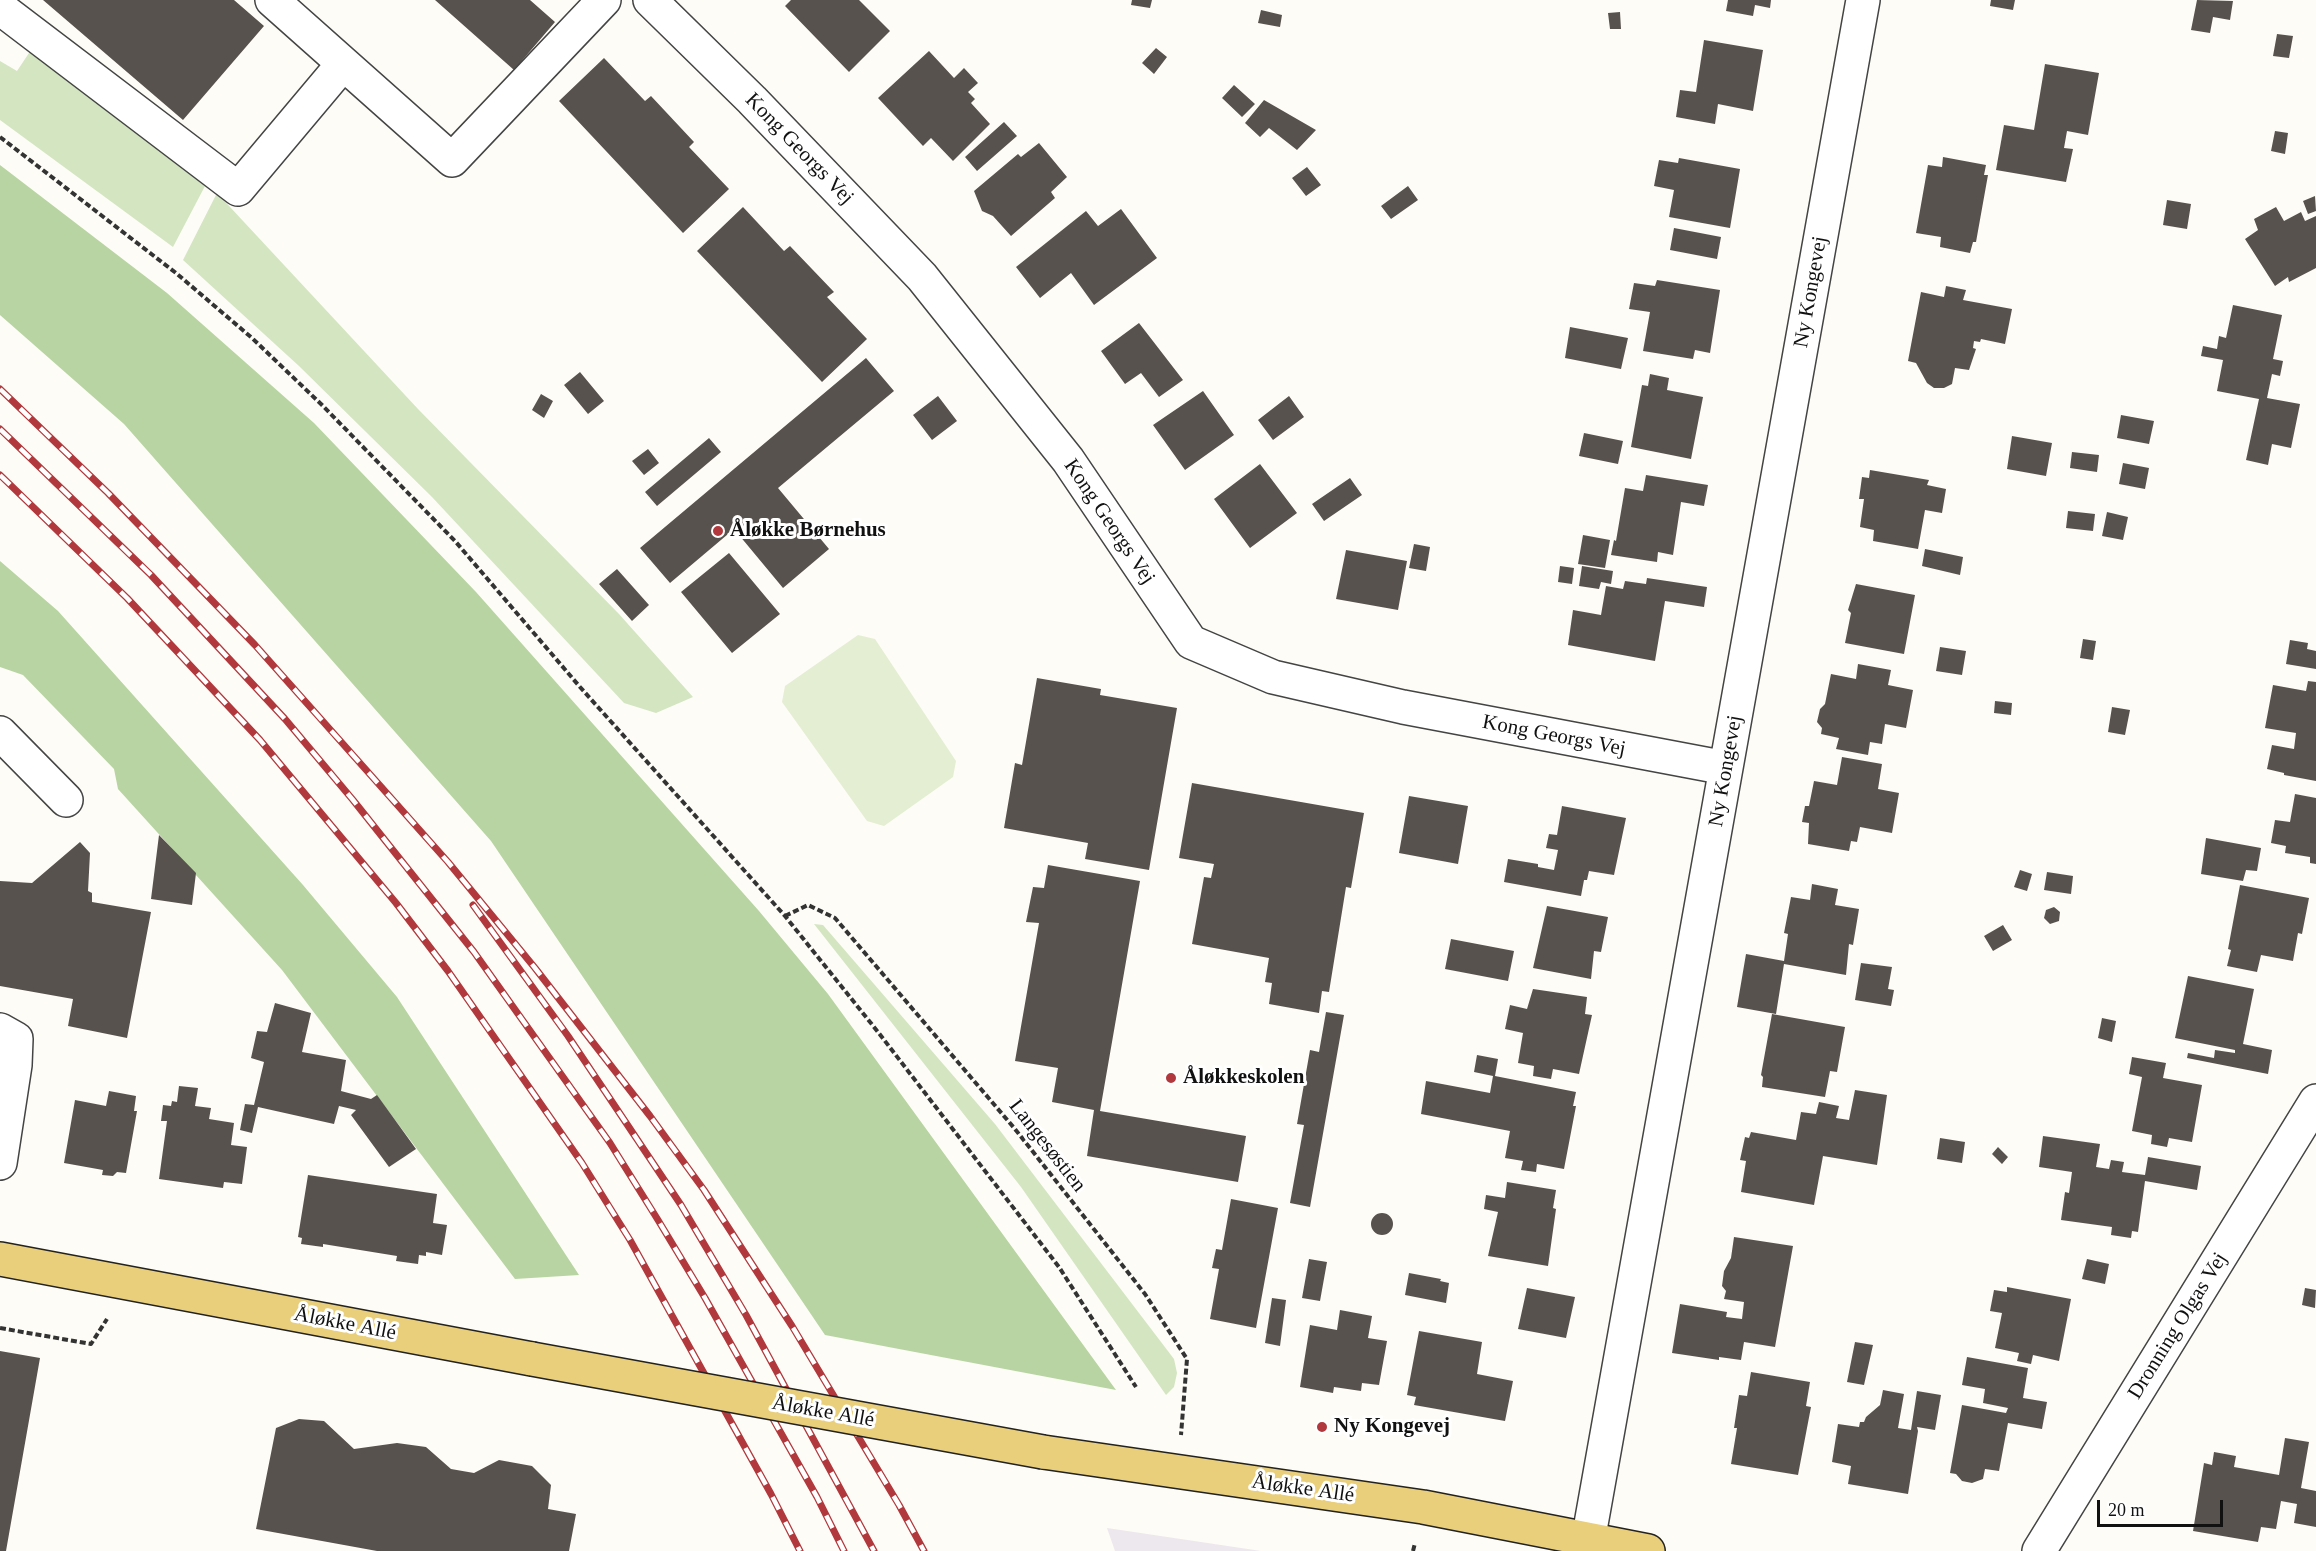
<!DOCTYPE html>
<html>
<head>
<meta charset="utf-8">
<style>
  body { margin:0 }
  #map { position:relative; width:2316px; height:1551px; overflow:hidden; background:#fefcf6; font-family:Georgia,serif }
  canvas { display:block }
  .scale { position:absolute; left:2097px; top:1500px; width:126px; height:27px; box-sizing:border-box; border:3px solid #111; border-top:0; padding-left:8px; font-size:18px; line-height:21px; white-space:nowrap; color:#111; -webkit-text-stroke:4px #fff; paint-order:stroke }
</style>
</head>
<body>
<div id="map">
<canvas width="2316" height="1551"></canvas>
<div class="scale">20 m</div>
</div>
<script>
const ctx = document.querySelector('canvas').getContext('2d');
ctx.lineJoin = 'round';
function fillPath(path, color) {
  ctx.fillStyle = color;
  ctx.fill(path, 'evenodd');
}
function poly(rows) {
  const path = new Path2D();
  for (const r of rows) {
    if (r.length === 3) {
      path.moveTo(r[0] + r[2], r[1]);
      path.arc(r[0], r[1], r[2], 0, 2 * Math.PI);
      continue;
    }
    path.moveTo(r[0], r[1]);
    for (let i = 2; i < r.length; i += 2) path.lineTo(r[i], r[i + 1]);
  }
  return path;
}
function stroke(path, color, width, dash) {
  ctx.strokeStyle = color;
  ctx.lineWidth = width;
  ctx.lineCap = dash ? 'butt' : 'round';
  ctx.setLineDash(dash || []);
  ctx.stroke(path);
}
function drawText(font, color, halo, rows, align = 'center') {
  ctx.font = font + ' Georgia,serif';
  ctx.lineWidth = 6;
  ctx.setLineDash([]);
  ctx.textBaseline = 'middle';
  ctx.strokeStyle = halo;
  ctx.fillStyle = color;
  for (const [text, x, y, turn = 0] of rows) {
    ctx.save();
    ctx.translate(x, y);
    ctx.rotate((+turn || 0) * Math.PI / 180);
    ctx.textAlign = isNaN(turn) ? turn : align;
    if (halo) ctx.strokeText(text, 0, 0);
    ctx.fillText(text, 0, 0);
    ctx.restore();
  }
}
fillPath(poly([
  [1107,1528,1261,1551,1115,1551]
]), '#ede7ee');
fillPath(poly([
  [31,50,205,186,173,247,0,120,0,61,17,71],
  [217,193,418,409,619,614,693,697,656,713,624,703,432,497,299,366,183,260],
  [814,924,823,925,995,1124,1174,1359,1177,1373,1174,1387,1166,1395,1021,1187]
]), '#d4e5c2');
fillPath(poly([
  [0,165,167,293,314,423,476,592,759,911,828,994,1116,1390,825,1335,491,841,124,424,0,315],
  [0,561,58,611,303,885,397,997,579,1275,515,1279,282,970,118,789,114,769,23,675,0,667]
]), '#b8d4a3');
fillPath(poly([
  [858,635,875,639,956,761,953,777,884,826,867,821,782,702,785,686]
]), '#e4eed3');
fillPath(poly([
  [43,0,234,0,264,26,183,120],
  [435,0,530,0,555,22,514,70],
  [791,0,859,0,890,31,849,72,785,6],
  [1132,0,1152,0,1150,8,1131,5],
  [1728,0,1771,0,1770,8,1755,5,1753,16,1726,11],
  [1991,0,2015,0,2013,10,1990,6],
  [2197,0,2233,1,2230,20,2213,17,2210,33,2191,30],
  [1261,10,1282,15,1280,27,1258,23],
  [1620,12,1621,29,1610,29,1608,13],
  [2277,34,2293,36,2289,58,2273,56],
  [1704,40,1763,50,1753,111,1718,104,1715,124,1676,117,1680,90,1696,92],
  [1156,48,1167,57,1154,74,1142,63],
  [929,51,954,78,964,68,978,83,968,92,975,99,971,103,990,124,953,161,931,138,923,146,878,98],
  [604,58,645,101,651,96,694,142,689,147,729,189,683,233,559,101],
  [2045,64,2099,73,2088,135,2067,131,2064,148,2073,149,2066,182,1996,170,2004,125,2034,130],
  [1234,85,1255,104,1242,117,1222,98],
  [1264,100,1316,130,1297,150,1269,128,1260,137,1245,123],
  [1004,122,1017,136,977,171,965,157],
  [2275,131,2288,133,2285,154,2271,151],
  [1039,143,1067,177,1051,192,1055,198,1011,236,993,216,982,211,974,191,1018,154,1021,157],
  [1943,157,1986,165,1984,175,1988,175,1976,242,1973,242,1970,253,1940,247,1941,237,1916,233,1928,165,1942,167],
  [1679,158,1740,169,1730,228,1669,217,1674,190,1654,186,1659,160,1678,163],
  [1307,167,1321,185,1306,196,1292,178],
  [1408,186,1418,200,1391,219,1381,206],
  [2315,196,2316,211,2308,214,2303,201],
  [2167,200,2191,204,2187,229,2163,225],
  [743,207,784,251,790,246,834,292,827,297,867,339,822,382,697,251],
  [2276,207,2284,221,2301,212,2305,221,2316,216,2316,268,2289,282,2288,277,2275,286,2245,239,2258,230,2254,219],
  [1121,209,1157,258,1094,305,1071,273,1040,298,1016,267,1086,211,1098,226],
  [1674,228,1721,237,1717,259,1670,250],
  [1657,280,1720,290,1710,353,1695,350,1693,359,1643,351,1650,312,1629,309,1634,283,1655,286],
  [1946,286,1966,290,1963,300,2012,309,2005,344,1981,339,1980,342,1974,341,1973,348,1976,349,1969,370,1955,368,1952,384,1944,388,1934,388,1927,383,1916,363,1908,361,1921,292,1944,297],
  [2233,305,2282,315,2273,359,2283,361,2280,376,2272,374,2267,398,2300,404,2291,448,2272,444,2268,465,2246,460,2259,399,2217,391,2223,360,2201,356,2203,346,2217,349,2219,336,2226,338],
  [1139,323,1183,380,1159,397,1141,373,1125,384,1101,351],
  [1570,327,1628,338,1621,369,1565,358],
  [866,358,894,391,778,488,829,549,783,588,734,529,670,583,640,548],
  [580,372,604,401,588,414,564,385],
  [1650,374,1669,378,1667,390,1703,397,1691,459,1631,447,1642,385,1648,386],
  [1203,391,1234,435,1185,470,1153,425],
  [541,394,553,401,544,418,532,410],
  [938,396,957,421,932,440,913,415],
  [1289,396,1304,417,1273,440,1258,420],
  [2121,415,2154,421,2149,444,2117,438],
  [1584,433,1623,441,1618,464,1579,456],
  [2012,436,2052,443,2046,476,2007,469],
  [709,438,721,452,657,506,645,492],
  [648,449,659,463,644,475,632,461],
  [2072,452,2099,455,2097,472,2070,468],
  [2123,463,2149,468,2145,489,2119,484],
  [1260,464,1297,513,1250,548,1214,499],
  [1870,470,1929,480,1927,485,1946,489,1942,513,1925,510,1918,549,1873,541,1874,530,1860,527,1864,499,1859,499,1862,477,1869,478],
  [1646,475,1708,485,1704,506,1681,502,1673,555,1658,552,1657,562,1611,555,1614,540,1616,541,1625,488,1643,491],
  [1350,478,1362,495,1324,521,1312,504],
  [2068,511,2095,514,2093,531,2066,528],
  [2107,512,2128,517,2123,540,2102,536],
  [1583,535,1610,540,1605,568,1578,564],
  [1414,544,1430,547,1426,571,1409,568],
  [1925,549,1963,557,1960,575,1922,566],
  [1346,550,1407,561,1398,610,1336,599],
  [729,553,780,614,732,653,681,592],
  [1560,566,1574,568,1572,584,1558,582],
  [1582,566,1613,571,1611,584,1601,582,1599,589,1579,586],
  [617,569,649,605,632,621,599,584],
  [1647,578,1707,587,1704,607,1665,601,1655,661,1568,645,1573,610,1601,615,1606,586,1623,589,1625,581,1646,584],
  [1856,584,1915,595,1904,654,1845,643,1851,613,1848,610],
  [2083,639,2096,641,2093,660,2080,658],
  [2290,640,2308,643,2307,649,2316,651,2316,669,2286,664],
  [1940,647,1966,651,1962,675,1936,671],
  [1858,664,1891,670,1888,685,1913,690,1906,728,1885,724,1882,744,1870,742,1868,755,1836,749,1839,738,1821,734,1822,728,1817,722,1820,709,1825,704,1831,674,1856,679],
  [1037,678,1101,689,1100,695,1177,708,1149,870,1085,859,1088,843,1004,828,1015,763,1022,765],
  [2308,681,2316,682,2316,781,2284,775,2284,773,2267,769,2272,745,2294,749,2296,733,2265,728,2273,685,2306,691],
  [1995,701,2012,703,2011,715,1994,713],
  [2112,707,2130,710,2125,735,2108,732],
  [1842,757,1882,764,1878,789,1899,793,1892,833,1860,827,1857,842,1851,841,1849,851,1808,844,1809,823,1802,822,1805,806,1809,806,1814,781,1837,785],
  [1192,783,1364,813,1351,888,1346,887,1329,992,1322,991,1319,1013,1269,1004,1272,983,1265,982,1269,958,1192,944,1204,877,1211,878,1214,864,1179,858],
  [2295,794,2316,798,2316,864,2310,863,2310,857,2285,853,2286,846,2271,843,2275,820,2290,822],
  [1409,796,1468,806,1458,864,1399,853],
  [1562,806,1626,818,1614,875,1589,871,1587,880,1584,880,1581,896,1504,882,1508,859,1538,864,1538,867,1554,870,1558,850,1546,848,1549,834,1557,835],
  [159,835,196,873,192,905,151,899],
  [2206,838,2261,848,2257,871,2246,870,2243,881,2201,874],
  [80,842,90,853,88,891,92,893,92,902,151,912,127,1038,68,1026,73,999,0,986,0,881,32,883],
  [1048,865,1140,881,1100,1111,1246,1136,1238,1182,1087,1156,1094,1110,1052,1102,1058,1068,1015,1061,1039,923,1026,922,1033,887,1044,888],
  [2020,870,2032,874,2027,891,2014,887],
  [2047,872,2073,876,2071,894,2044,890],
  [1812,884,1838,889,1835,905,1859,909,1853,945,1849,944,1846,975,1784,964,1776,1014,1737,1007,1746,954,1784,961,1788,934,1784,933,1791,897,1810,900],
  [2240,885,2309,898,2302,934,2298,933,2293,961,2261,955,2257,972,2227,966,2231,950,2228,949],
  [1547,906,1608,917,1601,952,1594,951,1591,979,1533,968],
  [2054,907,2060,912,2059,921,2050,924,2044,918,2046,910],
  [2003,925,2012,940,1993,951,1984,936],
  [1451,939,1514,951,1508,981,1445,969],
  [1861,963,1892,967,1888,989,1894,990,1891,1006,1855,1000],
  [2188,976,2254,989,2243,1044,2272,1050,2268,1074,2187,1058,2188,1053,2214,1058,2215,1050,2235,1053,2235,1050,2175,1038],
  [1533,989,1587,997,1585,1014,1592,1015,1579,1074,1553,1069,1551,1079,1533,1076,1534,1066,1518,1063,1523,1033,1505,1029,1510,1005,1527,1009],
  [275,1003,311,1013,302,1052,346,1060,341,1091,371,1099,377,1095,416,1149,389,1167,351,1115,356,1110,339,1106,334,1124,258,1107,252,1133,240,1130,245,1104,254,1105,264,1062,251,1058,257,1031,267,1032],
  [1326,1012,1344,1015,1310,1207,1290,1203,1304,1125,1297,1124,1310,1050,1319,1052],
  [1772,1014,1845,1027,1837,1072,1830,1071,1825,1097,1762,1087,1763,1077,1761,1075],
  [2102,1018,2116,1021,2112,1042,2098,1038],
  [1477,1055,1498,1059,1495,1076,1576,1092,1573,1106,1576,1106,1564,1169,1537,1164,1536,1172,1521,1170,1523,1161,1505,1158,1510,1131,1421,1114,1426,1081,1490,1093,1493,1076,1474,1072],
  [2132,1057,2166,1063,2163,1078,2202,1085,2192,1142,2169,1138,2167,1147,2151,1144,2152,1135,2132,1131,2142,1077,2129,1074],
  [179,1086,198,1088,195,1106,211,1108,209,1119,234,1123,231,1145,247,1147,242,1184,224,1182,223,1188,159,1179,167,1121,161,1121,163,1105,171,1106,172,1101,177,1102],
  [1855,1090,1887,1095,1877,1165,1823,1156,1814,1205,1741,1192,1746,1161,1740,1160,1745,1137,1749,1138,1751,1132,1796,1140,1801,1112,1816,1114,1819,1102,1839,1106,1836,1118,1849,1120],
  [109,1091,136,1096,134,1111,137,1111,126,1173,117,1172,113,1176,102,1175,103,1170,64,1163,75,1100,106,1106],
  [2043,1136,2100,1144,2096,1167,2109,1169,2111,1160,2124,1162,2122,1172,2145,1175,2148,1157,2201,1166,2197,1190,2145,1181,2138,1232,2132,1231,2131,1238,2111,1235,2112,1227,2061,1220,2065,1192,2069,1193,2072,1172,2039,1167],
  [1940,1138,1965,1142,1962,1163,1937,1159],
  [1998,1147,2008,1157,2002,1164,1992,1154],
  [308,1175,437,1194,433,1223,447,1225,442,1255,426,1252,426,1256,419,1255,418,1264,396,1261,397,1256,323,1244,323,1247,301,1244,302,1238,298,1237],
  [1507,1182,1556,1190,1553,1208,1556,1209,1548,1266,1488,1256,1498,1212,1484,1209,1486,1195,1505,1198],
  [1231,1199,1278,1208,1256,1328,1210,1319,1219,1269,1212,1268,1216,1249,1222,1250],
  [1382,1224,11],
  [1734,1237,1793,1246,1775,1347,1744,1342,1741,1360,1719,1357,1719,1360,1672,1353,1680,1304,1727,1312,1726,1317,1742,1319,1744,1302,1724,1299,1726,1291,1722,1286,1724,1271,1731,1258],
  [1309,1259,1327,1262,1320,1301,1302,1298],
  [2087,1259,2109,1264,2105,1284,2082,1279],
  [1409,1273,1441,1279,1440,1281,1449,1283,1446,1303,1405,1295],
  [2007,1287,2071,1299,2059,1361,2033,1355,2031,1364,2017,1361,2019,1353,1995,1348,2002,1313,1990,1311,1994,1290,2007,1292],
  [1527,1288,1575,1297,1566,1338,1518,1329],
  [2305,1288,2316,1290,2315,1308,2302,1305],
  [1272,1298,1286,1300,1280,1346,1265,1343],
  [1340,1310,1372,1316,1368,1338,1387,1341,1379,1385,1362,1383,1361,1391,1334,1387,1333,1393,1300,1387,1310,1325,1337,1330],
  [1419,1331,1482,1342,1477,1374,1513,1381,1505,1421,1414,1405,1416,1397,1407,1395],
  [1855,1342,1873,1345,1864,1385,1847,1382],
  [0,1351,40,1358,6,1551,0,1551],
  [1967,1357,2028,1368,2023,1398,2047,1402,2042,1429,2008,1423,1999,1471,1985,1469,1983,1479,1972,1483,1962,1481,1956,1474,1950,1473,1962,1405,2006,1413,2008,1408,1983,1403,1985,1389,1962,1385],
  [1751,1372,1810,1382,1806,1406,1811,1407,1798,1475,1731,1464,1737,1428,1734,1428,1739,1395,1747,1396],
  [1883,1390,1904,1394,1898,1428,1911,1430,1917,1391,1941,1395,1935,1430,1917,1427,1918,1431,1908,1494,1848,1484,1851,1466,1832,1462,1838,1424,1859,1427,1860,1422,1864,1422,1866,1417,1880,1405],
  [299,1419,324,1421,354,1449,397,1443,426,1447,451,1469,474,1473,499,1460,532,1466,551,1485,548,1509,576,1514,569,1551,377,1551,256,1529,276,1428],
  [2285,1438,2309,1442,2301,1488,2316,1491,2316,1527,2294,1523,2297,1504,2281,1501,2276,1529,2261,1527,2258,1542,2193,1531,2204,1463,2212,1465,2214,1452,2236,1456,2234,1467,2279,1475]
]), '#58524e');
const minor = poly([
  [272,0,452,160,604,0],
  [650,0,752,100,922,277,1068,460,1191,642,1273,677,1403,707,1726,768],
  [0,8,238,189,343,64],
  [0,733,66,800],
  [0,1030,16,1039,15,1065,0,1163],
  [1588,1541,1863,0],
  [2039,1551,2316,1101]
]);
const major = poly([
  [0,1259,532,1359],
  [1043,1452,1423,1507,1648,1551]
]);
stroke(minor, '#444', 36);
stroke(major, '#222', 36);
stroke(poly([
  [0,137,176,273,252,338,322,405,455,541,580,687,785,916,878,1032,1059,1267,1136,1387],
  [785,916,808,905,835,918,1015,1129,1145,1294,1187,1359,1181,1435],
  [0,1328,91,1344,107,1319],
  [1413,1551,1415,1543]
]), '#333', 4, [6, 3]);
stroke(minor, '#fff', 33);
stroke(major, '#e9cf7b', 33);
const rail = poly([
  [0,389,108,493,255,645,448,862,535,968,650,1116,704,1190,792,1326,899,1505,924,1551],
  [0,429,151,575,285,719,353,800,474,952,610,1143,658,1220,705,1298,817,1497,844,1551],
  [0,475,127,598,260,740,396,903,448,971,582,1163,630,1240,771,1494,800,1551],
  [473,905,568,1036,681,1205,746,1315,874,1551]
]);
stroke(rail, '#b1383c', 7);
stroke(rail, '#fff', 4.5, [14]);
const majorBridge = poly([
  [532,1359,1043,1452]
]);
stroke(majorBridge, '#222', 36, []);
stroke(majorBridge, '#e9cf7b', 33);
for (const [x, y, r, color] of [
  [718,531,6,"#b1383c"],
  [1171,1078,6,"#b1383c"],
  [1322,1427,6,"#b1383c"]
]) {
  const dot = new Path2D();
  dot.arc(x, y, r, 0, 2 * Math.PI);
  ctx.fillStyle = color;
  ctx.fill(dot);
  stroke(dot, '#fff', 2);
}
drawText('21px', '#111', '#fff', [
  ["Kong Georgs Vej",799,149,46],
  ["Ny Kongevej",1811,292,-80],
  ["Kong Georgs Vej",1109,522,56],
  ["Kong Georgs Vej",1554,736,11],
  ["Ny Kongevej",1726,771,-80],
  ["Langesøstien",1047,1146,52],
  ["Åløkke Allé",345,1324,11],
  ["Dronning Olgas Vej",2178,1326,-58],
  ["Åløkke Allé",823,1412,10],
  ["Åløkke Allé",1303,1489,8]
]);
drawText('bold 21px', '#111', '#fff', [
  ["Åløkke Børnehus",730,531],
  ["Åløkkeskolen",1183,1078],
  ["Ny Kongevej",1334,1427]
], 'left');
</script>
</body>
</html>
